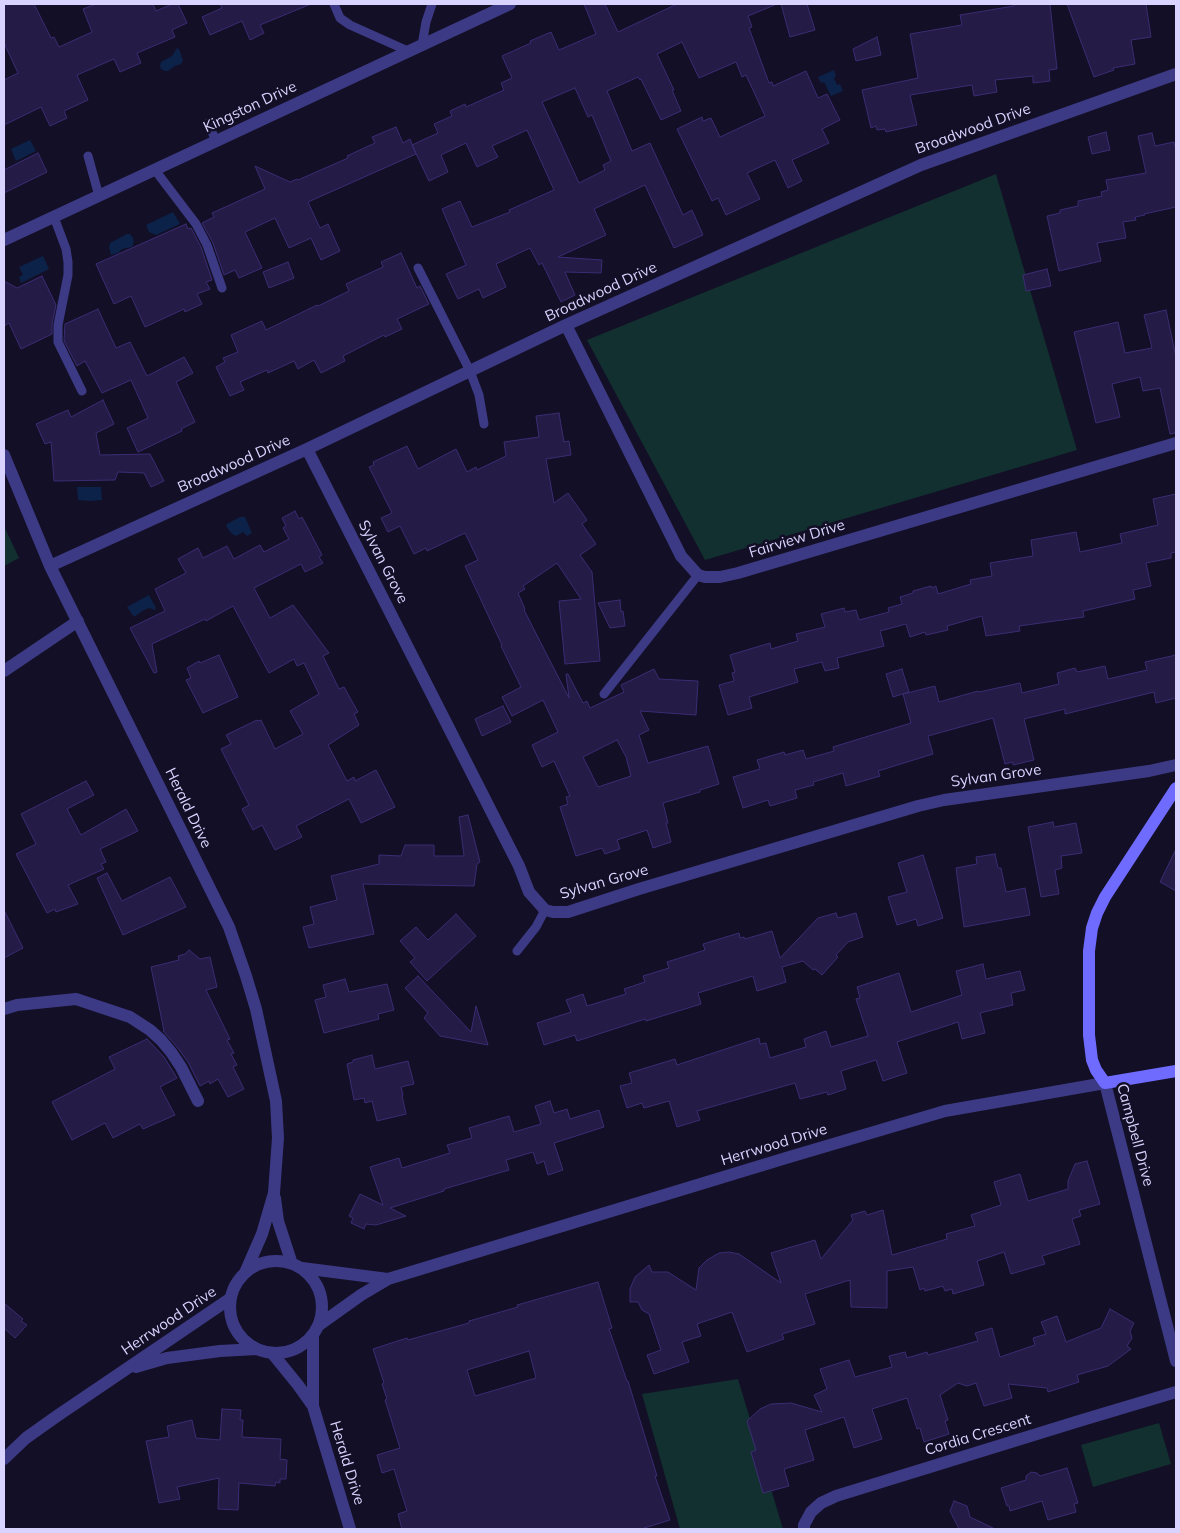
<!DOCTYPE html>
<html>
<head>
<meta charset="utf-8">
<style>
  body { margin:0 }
  #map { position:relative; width:1180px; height:1533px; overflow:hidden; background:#130f26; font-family:Mulish,sans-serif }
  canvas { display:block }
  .frame { position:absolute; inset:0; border:5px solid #d9d4ff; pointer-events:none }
</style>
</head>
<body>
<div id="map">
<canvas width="1180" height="1533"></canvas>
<div class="frame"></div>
</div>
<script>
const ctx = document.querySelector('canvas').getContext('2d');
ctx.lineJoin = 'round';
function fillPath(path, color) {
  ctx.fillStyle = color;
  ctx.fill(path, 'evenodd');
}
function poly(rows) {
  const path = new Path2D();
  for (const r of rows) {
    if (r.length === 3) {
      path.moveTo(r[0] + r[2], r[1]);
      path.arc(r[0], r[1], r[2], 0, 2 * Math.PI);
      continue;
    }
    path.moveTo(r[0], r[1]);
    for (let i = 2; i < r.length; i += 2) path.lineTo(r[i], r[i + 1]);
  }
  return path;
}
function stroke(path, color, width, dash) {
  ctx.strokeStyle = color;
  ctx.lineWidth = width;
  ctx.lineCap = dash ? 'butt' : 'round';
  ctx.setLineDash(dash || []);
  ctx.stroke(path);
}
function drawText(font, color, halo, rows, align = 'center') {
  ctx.font = font + ' Mulish,sans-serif';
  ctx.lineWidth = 5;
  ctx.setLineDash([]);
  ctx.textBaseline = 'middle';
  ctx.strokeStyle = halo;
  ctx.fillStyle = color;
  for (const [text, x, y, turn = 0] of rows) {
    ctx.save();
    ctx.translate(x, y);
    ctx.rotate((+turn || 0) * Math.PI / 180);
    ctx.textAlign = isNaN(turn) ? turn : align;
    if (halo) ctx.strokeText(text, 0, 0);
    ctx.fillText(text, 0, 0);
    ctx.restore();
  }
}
fillPath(poly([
  [996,174,1077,450,705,560,587,340],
  [4,526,19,558,4,566],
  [738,1379,783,1529,680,1529,642,1394],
  [1159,1423,1171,1464,1093,1487,1081,1445]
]), '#12302f');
fillPath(poly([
  [177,48,179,49,183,60,181,64,175,66,168,71,165,71,161,69,160,66,161,62,172,56],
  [834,70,836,76,834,78,837,85,840,84,843,91,831,96,824,82,821,83,818,77],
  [30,140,36,151,16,161,11,149],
  [173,212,180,224,156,235,149,232,146,225],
  [127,234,130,234,133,238,134,242,132,247,122,249,118,253,111,255,109,247,110,243],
  [43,256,49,269,21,283,19,277,23,275,19,267],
  [77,487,101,487,102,500,90,501,78,500],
  [240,517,245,517,252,533,247,536,243,532,236,536,232,534,226,526,227,524],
  [149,595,156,608,155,610,149,608,144,610,134,617,127,607]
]), '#0c2248');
const building = poly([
  [4,4,34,4,51,38,54,37,59,47,92,32,83,9,96,4,153,4,156,11,172,4,178,4,187,23,172,30,175,37,137,53,141,63,120,72,114,59,77,75,88,100,64,111,67,118,50,126,41,107,4,125,4,80,18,73,4,43,4,4],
  [220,4,311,4,260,25,264,33,250,40,242,21,210,35,202,17,222,8,220,4],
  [584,4,605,4,618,32,677,4,777,4,748,16,752,27,749,28,769,83,772,82,773,86,806,71,818,98,827,94,840,120,822,129,829,143,792,160,802,181,788,188,775,160,747,173,760,199,726,215,718,198,712,201,677,129,702,117,703,121,711,118,720,137,765,116,746,75,742,77,736,62,699,78,682,42,657,54,674,90,672,90,681,111,661,120,641,79,640,80,638,77,607,91,632,151,650,143,683,215,692,210,703,235,674,248,645,185,594,209,606,235,558,257,602,260,601,273,565,272,575,295,561,302,542,263,539,265,530,248,496,264,506,287,483,298,479,289,458,299,446,274,466,265,442,209,460,201,472,227,510,212,509,210,554,190,527,130,492,146,498,157,477,167,466,143,441,155,448,172,429,181,412,145,438,133,434,124,452,116,450,111,465,104,466,107,504,90,501,83,512,78,502,56,531,43,530,41,551,32,559,50,596,34,584,4],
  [575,88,588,117,592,115,611,161,603,165,605,170,579,183,542,102,575,88],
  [781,4,807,4,815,30,790,37,781,4],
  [1014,4,1050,4,1057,69,1049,70,1050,81,1033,83,1033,76,995,80,997,92,974,96,972,85,910,95,917,125,886,132,885,129,877,130,876,126,871,128,862,90,918,78,910,34,962,25,960,15,1014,6,1014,4],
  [1067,4,1146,4,1151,37,1131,40,1135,64,1113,68,1114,70,1094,77,1067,4],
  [877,37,881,55,856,61,853,49,877,37],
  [396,127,403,143,410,139,416,154,308,202,320,228,328,224,340,251,321,260,311,238,289,248,275,218,245,232,262,268,239,278,235,270,224,275,213,243,202,223,214,217,212,213,265,189,255,166,290,182,297,179,298,180,348,158,347,156,375,143,372,137,396,127],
  [1106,132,1110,150,1092,154,1088,137,1106,132],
  [1152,133,1155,146,1174,142,1176,150,1176,207,1144,214,1145,215,1135,217,1136,220,1123,222,1126,238,1097,243,1101,261,1059,271,1047,216,1060,213,1060,210,1078,206,1078,201,1102,196,1101,192,1108,190,1106,180,1146,173,1138,136,1152,133],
  [38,153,47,172,4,193,4,170,38,153],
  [186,224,188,229,191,228,201,247,212,280,206,282,210,289,197,294,202,304,185,312,184,309,145,327,131,296,114,304,96,264,186,224],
  [401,253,417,288,420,286,429,304,397,319,402,329,385,337,384,335,343,356,345,361,321,373,314,360,298,369,294,361,268,373,267,370,240,382,244,390,230,396,216,367,225,362,223,358,238,352,231,335,262,321,266,330,317,305,318,306,349,291,346,284,383,267,381,262,401,253],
  [288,262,294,278,269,288,263,272,288,262],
  [1047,269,1051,286,1026,291,1023,275,1047,269],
  [42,276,56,305,52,324,52,334,21,349,9,323,4,326,4,281,17,288,42,276],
  [98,309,116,348,130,342,147,376,184,357,193,373,176,382,195,422,181,429,182,431,138,452,127,428,148,418,131,380,102,393,85,361,77,366,64,341,65,324,98,309],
  [1166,310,1176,357,1176,433,1170,434,1160,388,1143,391,1140,377,1112,384,1120,417,1096,423,1074,332,1118,322,1125,353,1152,348,1144,315,1166,310],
  [103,400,114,424,96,433,100,455,150,454,164,481,151,487,144,473,118,472,115,480,54,481,51,442,45,444,36,424,68,410,71,417,103,400],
  [559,413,564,442,569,441,571,455,546,459,554,503,568,493,587,520,582,524,596,544,580,555,592,572,600,661,565,664,559,601,581,599,557,563,523,586,525,589,518,593,525,609,524,610,569,698,566,674,568,674,583,703,587,701,590,708,624,692,621,685,654,669,659,679,698,681,696,715,640,711,649,730,639,735,648,763,708,746,719,784,700,790,700,792,663,803,668,823,666,823,671,842,653,848,647,830,617,840,620,849,605,854,602,848,576,856,560,807,568,804,566,797,570,796,554,761,542,767,532,745,558,732,543,700,512,716,502,697,521,687,501,646,502,645,465,566,478,560,465,533,427,551,426,548,414,554,400,526,388,532,381,518,392,513,369,467,374,465,373,462,407,446,418,469,456,449,467,472,476,467,477,470,506,456,504,442,539,437,536,416,559,413],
  [617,740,626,757,631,776,598,787,583,757,617,740],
  [1176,494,1176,552,1171,553,1171,558,1146,563,1151,586,1133,590,1135,599,1083,611,1084,617,1019,626,1020,631,986,636,982,616,947,626,948,630,926,635,925,632,910,637,906,624,880,631,884,646,837,658,839,668,825,671,822,662,794,669,798,682,749,697,752,708,728,715,719,685,734,681,732,673,735,672,730,655,770,643,771,649,798,641,796,634,825,627,821,614,844,608,845,612,856,610,859,620,889,612,888,608,902,604,900,597,913,593,913,591,931,586,932,588,936,586,938,594,971,584,970,580,992,576,990,563,1033,556,1031,540,1076,532,1080,552,1122,543,1120,534,1158,525,1153,499,1176,494],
  [295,511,299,519,302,517,322,555,319,557,323,563,305,572,301,564,254,588,270,618,293,605,329,653,323,656,339,689,344,687,358,712,354,714,359,725,328,745,347,781,354,777,355,781,376,770,395,807,361,823,349,799,296,826,302,837,275,850,262,825,253,830,242,809,249,805,221,749,231,744,226,735,257,720,258,721,261,720,275,749,303,734,290,711,319,694,304,663,297,666,294,659,269,673,233,606,206,621,205,619,152,644,157,672,154,673,130,628,165,611,155,589,186,573,178,559,198,548,203,558,227,546,234,559,260,545,264,552,289,539,283,528,286,526,282,518,295,511],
  [620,600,621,612,623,611,625,626,610,628,598,603,620,600],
  [219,655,238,697,203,713,186,680,191,678,187,668,199,661,200,663,219,655],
  [1176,655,1176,698,1156,703,1154,692,1065,714,1065,709,1024,719,1034,760,1013,765,1013,762,1005,764,993,718,928,736,933,754,878,771,880,776,846,786,843,773,813,782,814,785,795,790,797,798,770,806,768,800,743,808,733,777,760,769,757,760,784,752,785,755,803,750,806,759,834,751,833,747,911,723,903,694,935,686,939,702,978,691,979,692,1020,683,1022,693,1059,684,1057,673,1075,668,1077,672,1105,666,1108,679,1147,670,1145,662,1176,655],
  [902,669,909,692,893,697,886,674,902,669],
  [503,706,511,722,482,736,475,719,503,706],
  [86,781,94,795,67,809,81,835,126,809,138,831,100,849,106,862,101,864,104,869,68,885,78,904,56,912,55,909,47,913,16,854,36,844,21,814,86,781],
  [468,815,480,862,477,864,474,886,363,884,374,934,309,948,303,927,314,924,310,907,337,900,331,876,379,864,379,855,401,856,405,845,434,845,434,856,464,856,459,817,468,815],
  [1053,822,1054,827,1076,823,1082,853,1061,856,1062,868,1055,870,1059,894,1041,897,1028,827,1053,822],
  [1176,849,1176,891,1160,882,1176,849],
  [995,854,998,868,1001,868,1006,892,1025,888,1030,915,964,927,956,868,977,864,976,857,995,854],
  [923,855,943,918,918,926,916,919,897,925,888,897,907,892,898,863,923,855],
  [107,873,122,901,170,877,186,907,123,935,97,878,107,873],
  [4,910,23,948,4,958,4,910],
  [836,913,838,918,856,913,863,937,848,942,836,955,838,957,822,975,815,969,813,970,803,961,782,967,786,982,757,991,753,976,698,993,701,1004,646,1021,645,1019,577,1041,575,1035,544,1045,537,1023,571,1012,566,1000,583,994,587,1006,626,994,624,989,645,982,643,976,669,968,667,962,705,950,703,944,739,933,740,938,744,937,745,939,772,931,780,958,818,918,836,913],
  [456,914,476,936,427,981,410,962,415,958,400,941,416,927,428,940,456,914],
  [189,950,200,959,210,957,217,987,206,990,230,1039,227,1040,234,1053,231,1054,237,1065,233,1067,244,1089,228,1097,218,1079,210,1084,209,1081,200,1086,188,1062,177,1047,163,1031,164,1031,151,967,179,960,178,956,185,954,189,950],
  [983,964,986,979,1020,971,1025,990,1011,993,1013,1005,980,1013,985,1033,962,1039,958,1022,897,1042,907,1073,883,1081,876,1060,841,1071,846,1089,828,1095,827,1092,800,1099,795,1083,697,1111,700,1120,677,1127,669,1101,644,1108,642,1103,627,1108,620,1086,632,1083,629,1073,675,1059,677,1065,759,1038,760,1044,766,1043,770,1058,806,1047,804,1039,826,1031,831,1047,868,1036,856,999,860,998,857,987,899,973,911,1012,962,995,956,971,983,964],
  [418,976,471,1032,476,1006,488,1045,440,1036,424,1018,428,1013,405,988,418,976],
  [345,979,349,992,387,984,394,1010,378,1014,379,1019,324,1033,315,1000,326,997,323,985,345,979],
  [147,1039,164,1057,177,1078,160,1087,175,1115,143,1129,140,1124,113,1138,105,1123,72,1140,52,1102,115,1069,109,1057,147,1039],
  [372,1055,375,1069,408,1061,414,1084,401,1087,403,1095,402,1096,406,1114,377,1121,372,1101,365,1103,364,1098,354,1100,347,1064,353,1062,353,1060,372,1055],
  [550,1101,554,1113,567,1109,570,1119,599,1110,604,1127,554,1143,563,1170,548,1175,544,1161,537,1164,533,1152,506,1160,509,1170,444,1189,444,1191,390,1208,406,1216,376,1225,366,1224,364,1229,351,1223,353,1218,349,1216,360,1194,383,1205,370,1167,399,1158,402,1168,450,1153,447,1145,472,1138,469,1128,509,1116,514,1132,541,1124,535,1106,550,1101],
  [1087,1161,1100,1204,1079,1210,1081,1216,1072,1219,1080,1244,1042,1256,1045,1264,1011,1274,1004,1252,977,1261,984,1285,953,1294,952,1289,945,1291,943,1286,925,1291,924,1288,920,1290,913,1267,887,1271,887,1308,851,1307,850,1280,805,1294,815,1324,782,1334,784,1339,747,1352,732,1312,697,1324,701,1336,682,1342,689,1362,654,1374,647,1355,661,1350,649,1314,642,1310,638,1302,630,1302,630,1289,635,1277,649,1265,652,1272,668,1272,696,1290,699,1268,707,1260,719,1253,729,1252,739,1254,781,1283,771,1253,815,1240,821,1259,853,1220,851,1215,865,1211,867,1215,883,1210,892,1255,947,1239,946,1234,975,1226,971,1215,1001,1205,994,1182,1020,1174,1028,1201,1068,1189,1068,1181,1075,1164,1087,1161],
  [598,1282,612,1328,609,1329,627,1381,628,1381,657,1476,655,1476,670,1520,641,1529,402,1529,398,1514,407,1511,394,1469,382,1473,377,1455,400,1448,385,1400,387,1399,382,1384,384,1383,373,1349,407,1338,408,1340,469,1323,469,1321,518,1307,517,1305,598,1282],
  [529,1351,536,1378,475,1396,467,1370,529,1351],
  [4,1303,23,1319,21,1321,27,1325,15,1338,4,1328,4,1303],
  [1110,1309,1134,1323,1130,1331,1132,1338,1127,1346,1131,1349,1108,1366,1077,1375,1079,1382,1048,1392,1047,1388,1008,1384,1012,1398,984,1406,976,1383,967,1386,958,1383,940,1395,948,1420,945,1421,949,1434,924,1442,920,1428,917,1429,907,1398,872,1409,882,1439,854,1448,844,1417,805,1430,814,1460,784,1469,789,1486,763,1493,751,1452,756,1450,747,1421,760,1409,771,1404,791,1403,822,1412,814,1395,827,1389,820,1369,849,1360,855,1377,892,1367,889,1356,905,1352,907,1358,927,1352,928,1355,978,1341,975,1333,992,1328,1000,1357,1035,1345,1033,1338,1046,1334,1041,1322,1057,1316,1066,1342,1101,1328,1110,1309],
  [222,1409,241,1410,240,1420,243,1420,242,1437,281,1439,280,1459,287,1460,286,1479,280,1479,280,1483,276,1482,275,1486,239,1483,238,1510,218,1509,219,1478,177,1487,180,1499,159,1503,146,1441,169,1437,167,1426,192,1420,196,1438,220,1440,222,1409],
  [1067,1468,1078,1503,1074,1504,1076,1512,1048,1520,1042,1501,1010,1511,1009,1506,1007,1506,1001,1488,1026,1480,1026,1476,1031,1472,1037,1473,1040,1476,1067,1468],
  [954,1501,967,1506,970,1517,995,1529,959,1529,950,1511,954,1501]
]);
fillPath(building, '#241b47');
stroke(building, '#3b2d73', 1);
stroke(poly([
  [334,4,340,18,350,25,408,51],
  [422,45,426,22,432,4],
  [208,123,216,141],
  [88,156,99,196],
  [155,170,196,224,207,245,222,288],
  [54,217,66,249,68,262,68,275,58,325,58,342,82,391],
  [418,268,470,371,479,395,484,424],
  [604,694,698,575],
  [517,951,536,927,545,910]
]), '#3d3a85', 9);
stroke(poly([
  [4,240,510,4],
  [566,325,681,556,698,575,705,577,720,577,738,573,1176,443],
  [307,449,519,866,529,892,545,910,553,912,568,912,639,889,918,806,944,800,1149,771,1176,765],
  [4,455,50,566,229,927,246,976,256,1009,276,1101,278,1138,274,1193,262,1234,245,1273],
  [50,566,307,449,566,325,921,165,1176,74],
  [4,671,78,621],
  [4,1009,17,1005,76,999,130,1017,150,1030,161,1040,171,1052,181,1067,198,1101],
  [275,1198,278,1221,292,1264],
  [276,1307,46],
  [302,1268,388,1279],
  [319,1325,361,1295,388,1279,786,1158,945,1111,1105,1083,1176,1361],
  [313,1335,313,1406,350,1529],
  [272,1353,298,1385,313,1406],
  [136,1367,167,1358,220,1351,257,1349],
  [4,1459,26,1438,57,1416,231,1298],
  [804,1529,804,1525,811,1512,821,1503,836,1496,1079,1421,1176,1392]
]), '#3d3a85', 12);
stroke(poly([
  [1176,788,1105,897,1097,913,1092,928,1089,951,1089,1035,1092,1060,1096,1070,1105,1083,1176,1071]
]), '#6f6bff', 12);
drawText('15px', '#d9d4ff', '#130f26', [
  ["Kingston Drive",250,107,-25],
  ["Broadwood Drive",973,129,-20],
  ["Broadwood Drive",601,292,-25],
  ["Broadwood Drive",234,464,-24],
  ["Fairview Drive",797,539,-17],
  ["Sylvan Grove",383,562,63],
  ["Sylvan Grove",996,776,-8],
  ["Herald Drive",188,808,64],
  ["Sylvan Grove",604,882,-16],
  ["Campbell Drive",1135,1135,75],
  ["Herrwood Drive",774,1145,-17],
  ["Herrwood Drive",169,1321,-34],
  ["Cordia Crescent",978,1435,-17],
  ["Herald Drive",347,1463,73]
]);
</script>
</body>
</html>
